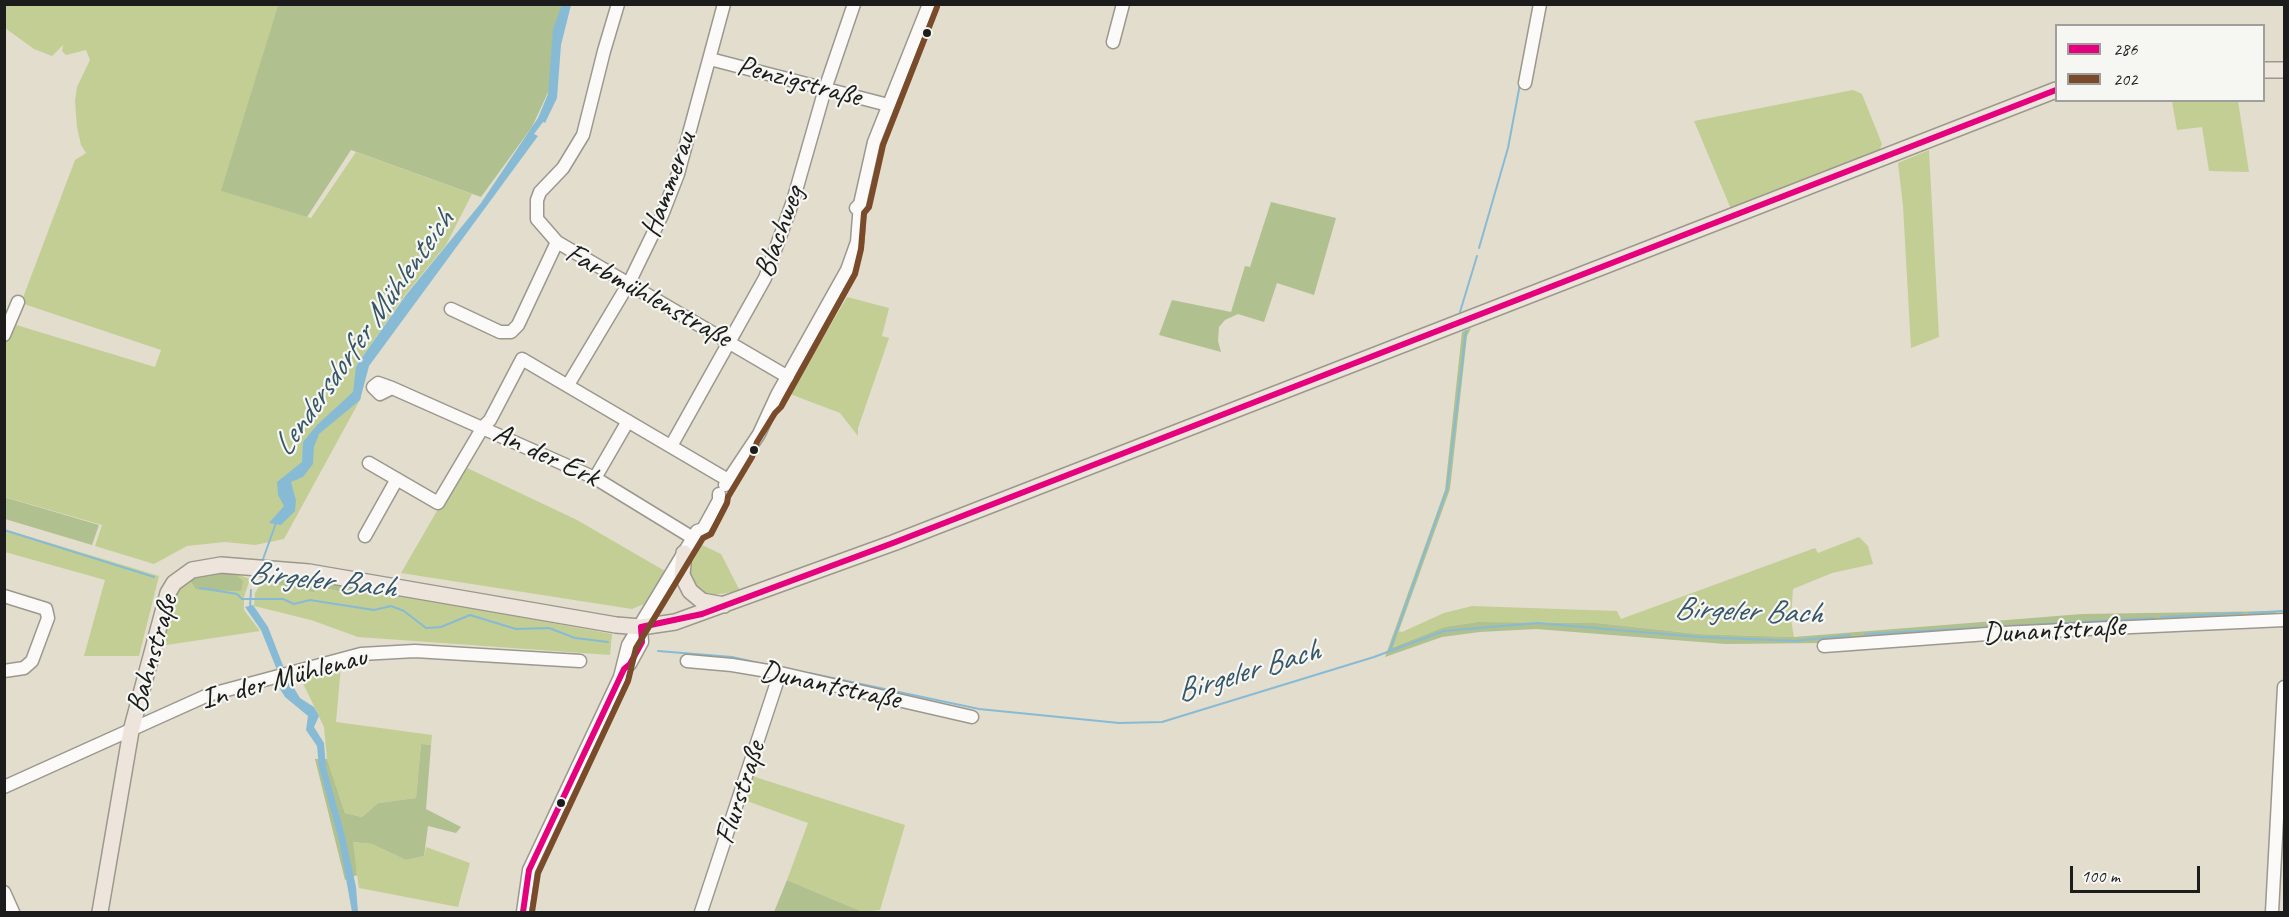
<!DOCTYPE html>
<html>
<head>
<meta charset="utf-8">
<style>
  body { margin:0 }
  #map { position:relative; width:2289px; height:917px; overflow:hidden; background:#e3ddcd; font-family:Caveat,sans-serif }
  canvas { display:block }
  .frame { position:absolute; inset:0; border:6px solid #1c1c1c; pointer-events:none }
  .legend { position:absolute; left:2055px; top:24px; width:210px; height:78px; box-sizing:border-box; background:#f6f6f2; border:2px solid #9f9f9c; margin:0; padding:8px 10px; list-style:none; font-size:18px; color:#1c1c1c }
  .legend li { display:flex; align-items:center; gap:12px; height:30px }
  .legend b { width:30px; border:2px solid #9f9f9c }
  .scale { position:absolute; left:2070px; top:866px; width:130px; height:27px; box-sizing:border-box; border:3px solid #1c1c1c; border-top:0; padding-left:8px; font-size:18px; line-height:21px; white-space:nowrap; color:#1c1c1c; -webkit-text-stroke:4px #f6f6f2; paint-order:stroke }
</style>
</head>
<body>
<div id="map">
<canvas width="2289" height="917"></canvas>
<div class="frame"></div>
<ul class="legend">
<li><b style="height:8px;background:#e5007d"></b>286</li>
<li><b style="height:8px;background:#7a4b2a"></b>202</li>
</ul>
<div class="scale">100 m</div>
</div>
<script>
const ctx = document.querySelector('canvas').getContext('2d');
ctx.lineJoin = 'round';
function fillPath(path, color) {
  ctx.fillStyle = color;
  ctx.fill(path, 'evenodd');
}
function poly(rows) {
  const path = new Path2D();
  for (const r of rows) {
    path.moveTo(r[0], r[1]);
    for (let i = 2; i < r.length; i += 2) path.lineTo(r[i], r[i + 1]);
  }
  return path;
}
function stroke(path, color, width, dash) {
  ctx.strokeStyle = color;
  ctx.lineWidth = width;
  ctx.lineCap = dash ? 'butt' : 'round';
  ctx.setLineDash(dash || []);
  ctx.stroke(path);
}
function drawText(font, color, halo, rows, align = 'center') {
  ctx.font = font + ' Caveat,sans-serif';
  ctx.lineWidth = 4.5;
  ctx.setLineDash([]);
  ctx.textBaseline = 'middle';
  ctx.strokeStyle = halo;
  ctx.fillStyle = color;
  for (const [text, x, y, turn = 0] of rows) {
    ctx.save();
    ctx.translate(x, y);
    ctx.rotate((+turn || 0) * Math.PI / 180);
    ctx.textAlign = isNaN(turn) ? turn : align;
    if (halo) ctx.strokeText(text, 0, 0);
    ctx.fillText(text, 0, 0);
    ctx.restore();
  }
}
fillPath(poly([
  [5,5,278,5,222,191,311,218,356,152,472,194,446,245,405,295,356,366,361,398,284,539,255,545,225,542,187,546,154,564,95,546,102,525,5,497,4,346,13,324,155,367,161,350,21,303,75,160,86,153,81,145,77,127,75,101,77,87,90,60,86,50,66,55,62,51,63,45,52,56,34,49,5,28],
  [1853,90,1862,94,1882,144,1877,156,1731,209,1694,121],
  [2172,101,2238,101,2249,172,2209,171,2202,127,2177,130],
  [1929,150,1939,337,1911,348,1903,206,1898,163],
  [847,297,889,308,882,336,889,338,858,428,858,436,840,413,790,394],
  [463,466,577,520,665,571,644,604,632,609,401,573],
  [4,529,159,576,139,656,84,656,105,580,5,552],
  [1859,537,1868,546,1873,564,1832,573,1793,589,1791,619,1794,637,1698,634,1597,623,1478,622,1444,627,1392,647,1399,631,1402,632,1444,613,1472,606,1617,611,1621,619,1815,548,1818,553],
  [702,545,721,554,740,591,706,596,695,589,689,576,689,568],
  [234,573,250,579,244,597,244,610,260,631,160,646,174,595,180,587,190,580,202,590,219,590],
  [265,577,362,596,368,589,612,634,610,655,358,637,311,620,254,606,255,593],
  [341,666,336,722,432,735,431,745,421,744,416,798,378,803,362,817,345,813,327,759,324,727,301,679],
  [752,776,905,825,880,910,863,912,787,880,808,823,744,800],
  [352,842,372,844,406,860,424,856,426,847,470,863,458,907,359,888]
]), '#c3ce95');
fillPath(poly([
  [278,5,564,5,550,88,532,127,481,197,351,150,307,217,221,191],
  [1271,202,1336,218,1314,295,1277,283,1264,322,1238,314,1225,320,1219,327,1218,341,1221,352,1159,335,1172,300,1231,312,1245,266,1250,267],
  [1471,328,1467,336,1450,489,1393,647,1444,627,1478,622,1597,623,1698,634,1794,637,2082,614,2279,611,2269,616,1823,643,1725,644,1536,629,1480,632,1442,637,1385,657,1445,490,1462,332],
  [4,497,99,525,92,545,5,519],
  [224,572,234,573,243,581,241,591,202,590,196,589,190,580,197,576],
  [274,577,308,579,368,589,362,596,323,588,313,592,272,583],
  [421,744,431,745,426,809,461,827,456,833,428,826,424,856,406,860,372,844,353,842,357,875,345,880,315,759,327,759,345,813,362,817,378,803,416,798],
  [787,880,863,912,774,912]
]), '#b0c08f');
fillPath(poly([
  [562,5,571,5,561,45,557,98,545,123,543,122,534,134,538,136,369,366,360,400,319,434,314,447,313,464,303,477,291,482,296,500,295,511,281,525,269,523,284,506,278,495,277,482,302,462,303,442,317,425,353,392,356,366,406,295,481,203,538,118,548,94,553,29],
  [253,605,268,627,284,668,277,670,261,630,245,607],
  [289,680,300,698,314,707,319,716,314,727,324,743,326,768,344,832,356,887,358,912,352,912,339,840,319,767,317,746,306,730,308,716,285,697,280,689,280,683]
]), '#87bbd5');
stroke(poly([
  [1479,248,1508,148,1520,84],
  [1460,312,1477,256],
  [4,530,154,577],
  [262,562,276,523],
  [200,588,237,594,242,599,283,599,294,604,310,600,374,610,391,606,404,611,426,628,441,627,470,615,516,629,549,628,575,638,608,642],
  [250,608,251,590],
  [2249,613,2282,611],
  [2161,617,2242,613],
  [1865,634,2154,618],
  [1390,650,1447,489,1466,331],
  [658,651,732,657,768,665],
  [809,673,979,709,1119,723,1162,722,1374,657,1444,631,1537,623,1699,637,1795,641,1850,635]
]), '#87bbd5', 2);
const minor = poly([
  [618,4,604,51,583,135,563,168,540,192,537,200,537,219,557,242,788,377],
  [1113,42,1123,4],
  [710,59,888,105],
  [1525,83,1540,4],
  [856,208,860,204,874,142,929,4],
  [451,309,500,332,511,332,518,325,557,242],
  [4,335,18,302],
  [568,385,629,283,662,215,678,174,724,4],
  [392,388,380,394,373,387,378,383,392,388,595,478,693,538],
  [671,446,765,278,793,201,825,89,854,4],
  [369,463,438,503,483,427,490,420,522,359,728,480],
  [595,478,628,421],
  [725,485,759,434,777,395,847,270,857,242,860,204],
  [365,536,397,479],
  [4,596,46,609,48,618,32,661,24,668,4,671],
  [1824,646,2001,633,2284,620],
  [687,661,732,665,780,673,972,717],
  [624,669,630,664,642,642,641,627],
  [4,787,208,695,361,654,415,651,580,661],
  [4,892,13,912],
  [523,912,529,870,620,677,628,645,697,531,703,529,707,522,719,500,719,494],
  [701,912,780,673],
  [2272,912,2284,687]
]);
const major = poly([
  [2264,70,2284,70],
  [684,553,682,575,690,591,702,601,724,605],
  [100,912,131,731,168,593,174,583,192,570,221,565,309,572,616,625,641,627,675,622,893,543,2056,90]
]);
stroke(minor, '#9b988e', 15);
stroke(major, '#9b988e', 18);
stroke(minor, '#fbfaf8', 12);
stroke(major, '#ede5dc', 15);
stroke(poly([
  [641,627,702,614,893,543,2056,90],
  [523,912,529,870,624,669,630,664,642,642,641,627]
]), '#e5007d', 6);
stroke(poly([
  [532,912,538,873,628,681,636,648,703,538,711,534,727,503,728,497,752,457,757,442,775,413,781,407,855,274,861,249,864,213,869,207,883,145,937,7]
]), '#7a4b2a', 6);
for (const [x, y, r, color] of [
  [927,33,5,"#1c1c1c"],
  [754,450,5,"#1c1c1c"],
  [561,803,5,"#1c1c1c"]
]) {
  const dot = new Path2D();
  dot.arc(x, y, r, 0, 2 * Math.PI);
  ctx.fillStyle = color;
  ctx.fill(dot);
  stroke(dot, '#f6f6f2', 2);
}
drawText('30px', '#1c1c1c', '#f6f6f2', [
  ["Penzigstraße",799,82,15],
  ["Hammerau",669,185,-70],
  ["Blachweg",780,232,-70],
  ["Farbmühlenstraße",648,296,29],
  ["An der Erk",546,456,25],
  ["Dunantstraße",2054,631,-3],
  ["Bahnstraße",153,654,-74],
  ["In der Mühlenau",284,679,-15],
  ["Dunantstraße",830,686,12],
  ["Flurstraße",741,793,-72]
]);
drawText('italic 32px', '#375668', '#f6f6f2', [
  ["Lendersdorfer Mühlenteich",364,334,-55],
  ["Birgeler Bach",322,581,6],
  ["Birgeler Bach",1748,612,2],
  ["Birgeler Bach",1248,672,-17]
]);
</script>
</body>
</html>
